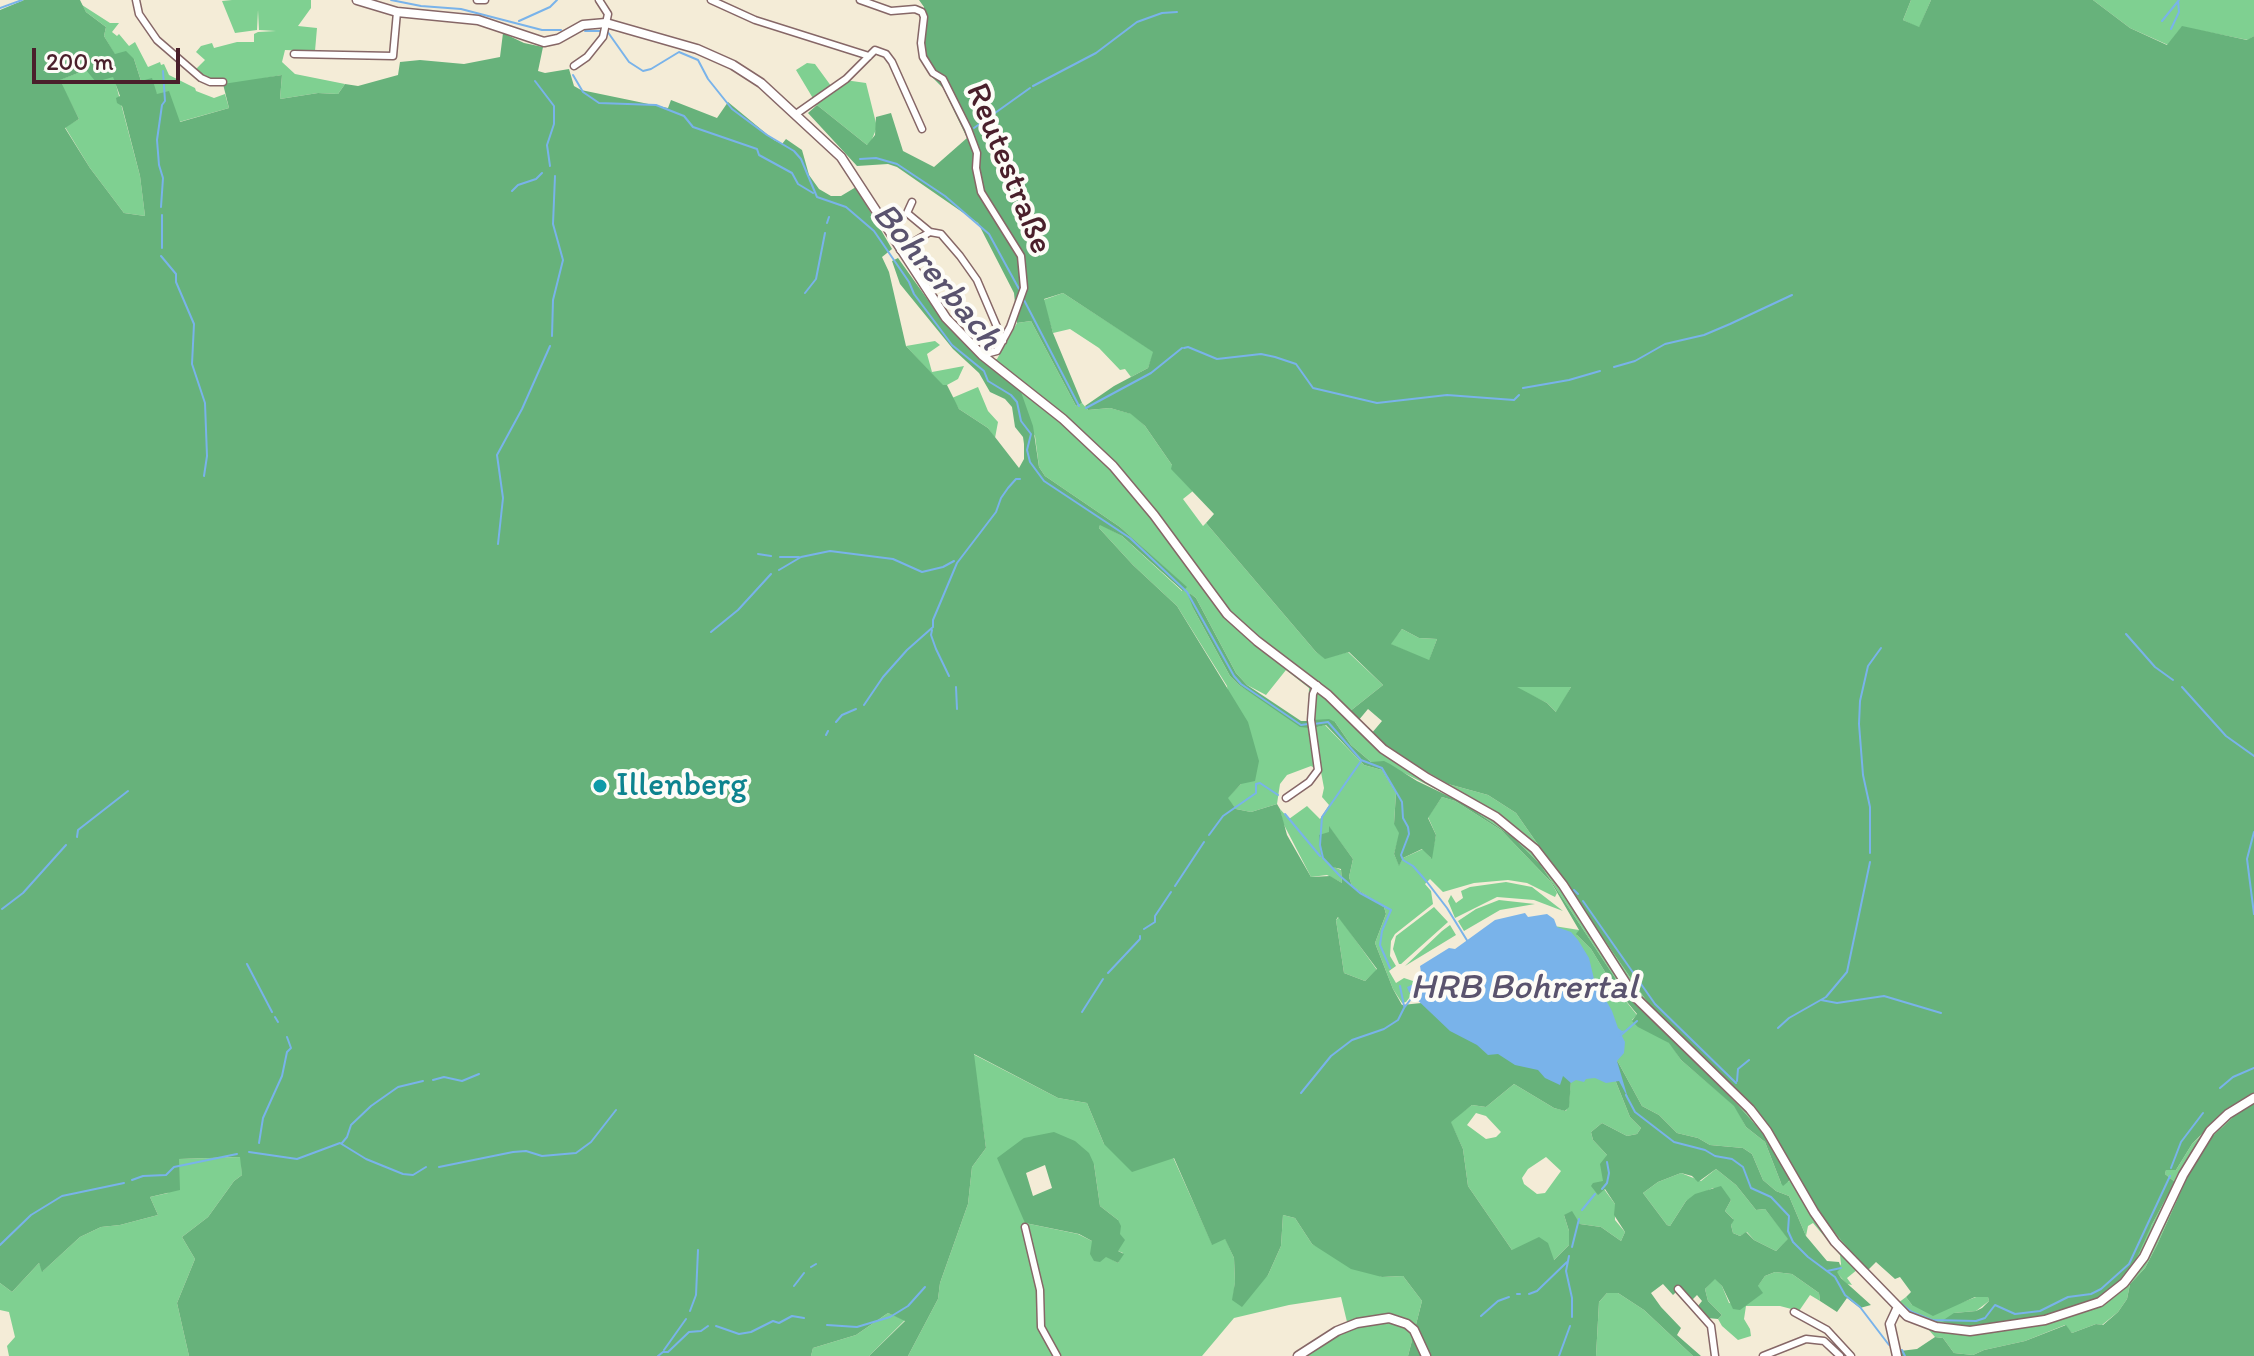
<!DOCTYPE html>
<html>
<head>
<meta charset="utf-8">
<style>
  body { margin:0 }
  #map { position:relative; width:2254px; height:1356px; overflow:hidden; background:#f4ecd7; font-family:Itim,sans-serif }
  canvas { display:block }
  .scale { position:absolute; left:32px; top:48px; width:148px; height:36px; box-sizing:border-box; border:4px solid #4a1f2b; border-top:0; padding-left:10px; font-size:24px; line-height:28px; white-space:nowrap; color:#4a1f2b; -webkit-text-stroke:6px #fdfcf7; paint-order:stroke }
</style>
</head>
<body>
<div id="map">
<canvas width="2254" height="1356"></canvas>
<div class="scale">200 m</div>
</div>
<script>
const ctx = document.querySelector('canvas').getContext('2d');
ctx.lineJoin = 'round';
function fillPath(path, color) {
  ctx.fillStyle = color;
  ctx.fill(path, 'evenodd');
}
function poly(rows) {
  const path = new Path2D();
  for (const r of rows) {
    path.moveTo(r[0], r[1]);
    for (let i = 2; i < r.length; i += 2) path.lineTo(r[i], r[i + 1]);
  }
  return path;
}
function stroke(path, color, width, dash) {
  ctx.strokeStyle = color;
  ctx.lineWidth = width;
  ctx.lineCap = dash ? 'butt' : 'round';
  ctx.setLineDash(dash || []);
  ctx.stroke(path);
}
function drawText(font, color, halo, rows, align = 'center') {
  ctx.font = font + ' Itim,sans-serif';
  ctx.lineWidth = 8;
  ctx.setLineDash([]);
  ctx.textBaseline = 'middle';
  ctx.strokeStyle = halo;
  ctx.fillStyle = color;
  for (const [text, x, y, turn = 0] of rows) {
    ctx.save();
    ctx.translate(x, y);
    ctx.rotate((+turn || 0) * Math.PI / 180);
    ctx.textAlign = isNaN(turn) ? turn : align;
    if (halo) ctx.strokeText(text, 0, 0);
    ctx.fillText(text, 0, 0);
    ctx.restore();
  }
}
fillPath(poly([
  [232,0,311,0,311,8,298,26,317,28,315,51,285,50,282,62,295,74,345,84,338,94,318,93,280,99,282,75,233,84,223,84,202,76,195,70,205,60,196,52,201,46,212,43,214,48,237,42,254,42,254,34,258,32,276,31,259,30,258,10,257,30,235,33,222,1],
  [1911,0,1931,0,1919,28,1903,20],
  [2093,0,2254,0,2254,36,2248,40,2182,27,2168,45,2130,28],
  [82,5,110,23,119,23,112,32,117,36,119,34,129,46,135,42,148,67,160,62,161,65,164,64,169,75,195,88,196,91,214,98,225,94,229,108,179,122,157,94,141,81,134,59,115,55,104,36,106,27,86,12],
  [807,63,815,64,834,90,845,80,866,83,877,127,870,144,867,145,817,105,796,70],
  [86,70,114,77,140,176,145,216,124,213,90,168,65,127,79,119,59,80],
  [1063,293,1154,352,1148,368,1131,377,1125,369,1120,370,1099,348,1070,329,1053,333,1043,300],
  [1031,321,1076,406,1082,403,1088,410,1110,408,1132,414,1145,426,1172,465,1172,469,1193,491,1183,499,1203,526,1206,523,1316,652,1325,658,1348,652,1383,685,1349,712,1397,755,1448,784,1488,795,1516,813,1648,1003,1757,1111,1826,1222,1863,1265,1847,1278,1852,1285,1847,1284,1836,1272,1841,1264,1840,1255,1813,1223,1808,1226,1806,1236,1789,1196,1776,1191,1763,1180,1752,1154,1743,1148,1710,1145,1698,1138,1677,1133,1659,1115,1642,1106,1618,1062,1611,1053,1554,926,1579,930,1577,935,1591,949,1613,985,1637,1015,1632,1020,1670,1043,1681,1060,1735,1106,1746,1127,1765,1142,1781,1183,1790,1181,1762,1132,1737,1104,1625,993,1540,864,1513,837,1465,804,1404,773,1371,762,1351,745,1335,722,1308,721,1309,688,1286,670,1266,695,1247,685,1236,673,1196,598,1191,594,1194,610,1230,676,1239,685,1274,707,1313,728,1325,725,1364,765,1382,770,1396,793,1394,823,1400,833,1394,854,1399,865,1403,858,1423,849,1431,858,1436,835,1428,817,1442,797,1455,801,1501,830,1551,882,1557,893,1555,897,1527,883,1508,880,1474,883,1443,892,1430,879,1425,884,1431,891,1433,904,1395,934,1391,941,1390,956,1396,966,1389,971,1396,983,1404,978,1416,982,1413,993,1406,1002,1402,1003,1393,989,1375,943,1386,914,1384,907,1352,886,1349,877,1353,859,1329,827,1334,867,1341,870,1342,883,1327,875,1311,877,1283,823,1280,809,1289,819,1307,806,1320,819,1329,805,1322,797,1324,788,1321,772,1311,766,1287,775,1280,784,1277,804,1251,812,1236,809,1227,798,1241,784,1227,686,1177,606,1133,565,1099,528,1100,524,1122,536,1182,591,1186,587,1120,527,1045,476,1039,467,1035,436,984,360,997,359,1017,323],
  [935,341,940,345,927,354,932,372,964,366,958,379,947,385,943,386,906,346],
  [978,387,988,411,998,422,995,438,988,428,959,409,952,398],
  [1402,629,1419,638,1437,639,1429,661,1390,644],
  [1514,687,1571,687,1557,713,1547,703],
  [1506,882,1532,887,1563,911,1534,900,1497,897,1455,918,1448,901,1451,895,1456,903,1463,898,1461,891,1470,887],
  [1499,900,1535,904,1500,910,1464,931,1458,921,1476,909],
  [1434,907,1448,922,1401,964,1399,964,1393,949,1396,936],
  [1339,917,1377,970,1365,981,1344,973,1336,920],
  [1450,925,1456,935,1405,966,1442,931],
  [973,1054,1058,1098,1087,1103,1104,1144,1173,1157,1212,1244,1225,1238,1234,1258,1235,1282,1233,1300,1268,1275,1281,1246,1283,1215,1295,1218,1312,1244,1382,1277,1403,1276,1422,1301,1408,1356,1298,1356,1348,1326,1341,1297,1289,1305,1234,1318,1202,1356,908,1356,938,1299,940,1283,968,1204,972,1167,986,1148],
  [1024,1138,1094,1164,1100,1206,1118,1220,1118,1251,1123,1253,1118,1263,1106,1256,1092,1241,1078,1234,1025,1223],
  [1604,1068,1616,1082,1630,1117,1641,1128,1637,1134,1627,1136,1602,1123,1591,1132,1593,1140,1607,1155,1604,1189,1615,1204,1615,1220,1625,1232,1621,1241,1601,1227,1580,1224,1574,1217,1564,1215,1569,1231,1569,1245,1553,1261,1512,1250,1468,1186,1463,1149,1450,1121,1472,1105,1486,1107,1514,1084,1554,1108,1566,1111,1569,1102,1571,1081],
  [1476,1113,1486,1116,1501,1132,1496,1137,1486,1139,1467,1125],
  [1546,1157,1561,1171,1545,1193,1537,1194,1524,1184,1522,1178,1528,1169],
  [2233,1108,2237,1114,2223,1126,2189,1173,2157,1245,2145,1268,2130,1284,2127,1299,2118,1312,2102,1325,2096,1324,2072,1333,2065,1325,2025,1341,1984,1350,1973,1355,1954,1353,1943,1338,1935,1337,1928,1329,1929,1322,1909,1313,1898,1303,1906,1297,1912,1305,1955,1305,1976,1297,1988,1297,1989,1301,1976,1311,1954,1313,1957,1326,2151,1226,2175,1182,2165,1174,2166,1169,2176,1170,2192,1144],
  [241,1157,242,1175,234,1181,208,1217,182,1237,195,1259,177,1303,189,1356,9,1356,7,1346,15,1337,9,1312,0,1310,0,1283,12,1292,39,1263,43,1271,80,1237,101,1227,120,1225,158,1215,150,1197,168,1193,179,1159],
  [1716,1169,1736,1185,1756,1210,1765,1209,1789,1239,1776,1251,1754,1240,1747,1232,1740,1236,1733,1233,1731,1225,1733,1219,1725,1211,1731,1200,1713,1188,1686,1201,1670,1226,1667,1225,1643,1193,1658,1182,1681,1173,1701,1181],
  [1775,1272,1792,1274,1819,1293,1820,1301,1810,1295,1799,1311,1780,1306,1746,1306,1744,1319,1750,1329,1751,1336,1738,1340,1722,1326,1718,1319,1722,1315,1708,1301,1705,1289,1715,1278,1722,1286,1729,1303,1745,1305,1762,1293,1757,1287,1765,1276],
  [1607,1293,1618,1293,1644,1310,1693,1356,1596,1356,1599,1302],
  [888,1313,905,1320,869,1356,811,1356,813,1348,856,1335]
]), '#7fd091');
fillPath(poly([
  [24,0,80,0,86,12,106,27,104,36,115,54,126,51,134,59,141,81,152,78,157,94,169,91,180,122,229,108,223,84,282,75,280,99,318,93,338,94,345,84,358,86,398,75,400,62,420,60,464,64,500,57,503,33,524,43,543,47,538,71,545,73,569,69,574,86,581,90,668,108,671,100,717,118,728,102,774,140,782,144,786,139,802,150,809,175,819,189,831,196,841,196,856,187,892,249,882,257,889,272,906,346,943,385,947,385,959,409,988,428,1019,468,1024,459,1024,444,1023,437,1015,427,1012,407,1005,399,990,392,979,373,953,349,900,284,892,261,898,258,933,307,954,331,1021,392,1033,426,1039,467,1045,476,1120,527,1187,587,1183,591,1122,536,1100,525,1099,528,1133,565,1177,606,1248,722,1259,761,1255,781,1241,784,1228,798,1236,809,1251,812,1277,804,1280,809,1287,835,1311,877,1330,876,1342,883,1341,869,1332,867,1321,855,1319,835,1329,832,1329,826,1353,859,1349,877,1352,886,1384,907,1386,914,1375,943,1393,989,1402,1005,1489,996,1611,1053,1618,1062,1642,1106,1659,1115,1677,1133,1698,1138,1710,1145,1743,1148,1752,1154,1763,1180,1776,1191,1789,1196,1806,1236,1827,1261,1839,1262,1841,1268,1837,1272,1841,1278,1871,1305,1860,1308,1847,1298,1837,1312,1820,1301,1819,1293,1792,1274,1775,1272,1765,1276,1758,1286,1763,1293,1740,1310,1733,1309,1722,1286,1715,1279,1705,1289,1708,1301,1722,1315,1718,1319,1708,1318,1698,1306,1702,1301,1697,1295,1692,1300,1679,1289,1673,1295,1663,1284,1651,1293,1661,1307,1681,1328,1677,1335,1701,1356,1693,1356,1644,1310,1618,1293,1607,1293,1599,1302,1596,1356,1408,1356,1422,1301,1403,1276,1382,1277,1351,1269,1312,1244,1295,1218,1283,1215,1281,1246,1268,1275,1242,1307,1232,1300,1235,1282,1234,1258,1225,1239,1212,1245,1174,1158,1132,1172,1104,1144,1087,1103,1058,1098,974,1054,986,1148,972,1167,968,1204,940,1283,938,1299,908,1356,869,1356,905,1321,888,1313,856,1335,813,1348,811,1356,189,1356,177,1303,195,1259,182,1237,208,1217,234,1181,242,1175,240,1157,179,1159,180,1190,150,1197,158,1215,120,1225,101,1227,80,1237,42,1272,39,1263,12,1292,0,1283,0,10],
  [86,70,96,82,113,77,120,96,116,98,117,103,122,106,140,176,145,216,124,213,90,168,65,128,79,119,60,80],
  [1338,917,1377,969,1365,981,1344,973,1336,920],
  [1604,1068,1616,1082,1630,1117,1641,1128,1637,1134,1627,1136,1602,1123,1591,1132,1593,1140,1607,1155,1600,1164,1603,1181,1593,1183,1591,1186,1598,1195,1605,1189,1615,1204,1614,1215,1625,1232,1621,1241,1601,1227,1580,1224,1572,1211,1564,1215,1569,1231,1569,1245,1554,1260,1548,1243,1539,1237,1512,1250,1468,1186,1463,1149,1451,1122,1472,1105,1486,1107,1514,1084,1554,1108,1565,1111,1569,1107,1571,1081],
  [1716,1169,1736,1185,1756,1210,1765,1209,1788,1239,1776,1251,1754,1240,1746,1232,1740,1236,1733,1233,1731,1225,1734,1220,1725,1211,1731,1200,1721,1186,1695,1194,1686,1201,1670,1226,1667,1225,1643,1193,1658,1182,1681,1173,1692,1176,1698,1182],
  [919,0,1911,0,1903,20,1919,27,1931,0,2093,0,2130,28,2167,45,2182,26,2247,40,2254,36,2254,1356,1901,1356,1900,1351,1917,1349,1935,1337,1943,1338,1954,1353,1973,1355,1984,1350,2025,1341,2066,1325,2072,1333,2096,1324,2103,1325,2118,1312,2127,1299,2130,1284,2145,1268,2157,1245,2189,1173,2209,1140,2236,1114,2233,1108,2214,1122,2192,1144,2176,1170,2166,1170,2165,1174,2175,1182,2151,1226,2134,1264,2110,1291,2095,1300,2044,1316,1977,1326,1957,1326,1942,1321,1954,1313,1976,1311,1982,1308,1989,1301,1988,1297,1975,1297,1933,1316,1912,1305,1906,1297,1911,1292,1900,1277,1895,1279,1876,1262,1867,1271,1826,1222,1757,1111,1648,1003,1516,813,1488,795,1448,784,1397,755,1371,734,1382,721,1368,709,1358,721,1349,712,1383,685,1349,652,1325,659,1316,652,1206,523,1214,514,1171,469,1172,465,1145,426,1131,414,1110,408,1088,410,1085,406,1114,386,1148,368,1153,352,1063,293,1044,299,1053,333,1082,403,1076,406,1031,321,1017,323,1014,293,978,223,897,167,888,164,857,166,808,113,817,105,867,145,875,135,876,117,891,113,903,151,934,167,967,138,943,88,931,76,920,58,918,45,924,7],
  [1402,629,1419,638,1437,639,1429,660,1391,644],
  [1517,687,1571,687,1556,712,1547,703],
  [1191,594,1196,598,1236,673,1247,685,1301,721,1308,721,1310,728,1300,727,1239,685,1230,676,1194,610,1188,595],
  [1329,719,1335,722,1351,745,1371,762,1384,761,1390,764,1417,781,1465,804,1513,837,1540,864,1625,993,1737,1104,1762,1132,1790,1180,1783,1186,1781,1183,1765,1142,1746,1127,1734,1106,1681,1060,1669,1043,1638,1027,1632,1021,1637,1014,1613,985,1591,949,1576,934,1579,930,1551,882,1501,830,1455,801,1442,797,1428,818,1436,835,1432,859,1422,849,1403,858,1399,866,1394,854,1399,833,1394,824,1396,793,1382,770,1364,765,1326,725,1313,728,1312,720],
  [1054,1132,1075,1141,1089,1153,1094,1164,1100,1206,1118,1220,1121,1226,1120,1234,1125,1240,1118,1251,1124,1254,1118,1263,1106,1257,1100,1262,1094,1261,1090,1254,1092,1241,1079,1234,1025,1223,997,1158,1024,1138],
  [1045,1165,1052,1188,1033,1196,1026,1173]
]), '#67b27b');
fillPath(poly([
  [1525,913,1528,917,1547,914,1554,919,1557,927,1571,932,1578,940,1589,958,1594,979,1612,1011,1618,1028,1622,1031,1625,1030,1621,1034,1625,1042,1624,1053,1617,1061,1628,1098,1619,1081,1606,1083,1595,1078,1586,1079,1584,1082,1576,1080,1571,1083,1563,1076,1560,1085,1545,1078,1538,1070,1515,1065,1498,1054,1488,1055,1477,1045,1450,1031,1409,992,1407,987,1414,984,1414,980,1421,972,1420,966,1449,948,1455,949,1495,920]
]), '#79b3ea');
stroke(poly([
  [391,0,421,6,461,9,542,30,561,30],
  [0,8,22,0],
  [519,21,550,7,557,0],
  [2162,21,2179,0],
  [2171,29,2179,12,2178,1],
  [585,31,607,31,629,62,643,71,651,69,679,52,698,60,708,79,732,109,767,135,794,151,801,159,817,197,846,207,874,231,909,282,914,294,952,345,984,371,988,381,1011,395,1017,402,1021,421,1031,434,1027,450,1030,462,1044,481,1130,538,1187,592,1234,676,1241,684,1301,725,1308,724],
  [573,75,583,92,599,103,656,105,684,116,693,127,757,149,759,155,792,173,798,184,813,193],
  [535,81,554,106,554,124,547,145,550,166],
  [1033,86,1096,53,1137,22,1162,13,1177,12],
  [974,128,1030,88],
  [860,159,876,158,897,164,945,196,989,234,1019,289],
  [512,191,518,185,536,179,542,173],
  [161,207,163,178,159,165,157,140,162,105,165,101,163,71],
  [162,215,162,248],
  [827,223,829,217],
  [161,256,176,274,176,282,194,324,192,364,205,403,207,456,204,476],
  [805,293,816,279,825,233],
  [1024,300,1079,406],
  [552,336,553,300,563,260,553,224,555,176],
  [1184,348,1188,347,1217,359,1261,354,1275,357,1296,364,1313,388,1377,403,1447,395,1514,400,1519,395],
  [1614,367,1635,361,1665,344,1704,335,1730,324,1792,295],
  [1523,388,1569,380,1600,371],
  [1086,408,1151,373,1182,348],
  [498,544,503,498,497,455,522,409,550,346],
  [758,554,771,556],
  [780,557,799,557],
  [779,570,801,557,830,551,893,559,922,572,943,567,954,561],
  [932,630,931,635,936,649,949,676],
  [711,632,738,610,771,574],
  [2126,634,2155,667,2173,680],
  [956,687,957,709],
  [2182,687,2226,736,2254,756],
  [864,705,883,677,907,650,933,627,933,620,957,563,996,512,1001,498,1008,488,1016,479,1020,479],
  [836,722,842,715,856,709],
  [1314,724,1328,722,1361,760,1382,768,1402,802,1403,818,1408,827,1409,834,1401,855,1403,860,1413,866,1427,882,1447,908,1468,942],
  [826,735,828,731],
  [1361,761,1322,817,1320,845,1323,858,1340,876,1360,893,1391,910,1382,931,1380,945,1390,968],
  [1285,814,1320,856],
  [2254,832,2247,859,2254,914],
  [1209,835,1223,816,1256,793,1256,784,1260,783,1278,795],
  [77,837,78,830,128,791],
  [1870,853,1870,807,1863,775,1859,724,1860,701,1868,666,1881,648],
  [1175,886,1204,842],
  [1574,890,1578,894],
  [1583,901,1655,1004,1736,1083],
  [2,909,23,893,66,845],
  [1144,929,1155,922,1155,916,1171,892],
  [247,964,272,1012],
  [1108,973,1140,939,1140,936],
  [1400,986,1404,1006],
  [1821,1000,1837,1003,1884,996,1941,1013],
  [1082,1012,1103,979],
  [275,1017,278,1022],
  [1778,1028,1789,1018,1826,997,1847,972,1870,862],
  [1620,1036,1637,1021],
  [433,1080,444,1077,462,1081,479,1074],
  [1737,1081,1738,1069,1749,1060],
  [2220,1088,2233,1077,2254,1068],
  [1301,1093,1331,1056,1352,1040,1384,1029,1398,1020,1404,1008,1414,995],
  [1626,1095,1635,1112,1674,1142,1705,1150,1715,1156,1732,1159,1743,1167,1751,1188,1771,1197,1789,1216,1788,1231,1793,1242,1808,1257,1835,1277,1845,1295,1860,1307,1889,1345],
  [259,1143,263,1118,282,1076,287,1052,291,1048,287,1037],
  [342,1143,347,1137,351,1125,371,1106,398,1087,423,1081],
  [249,1152,297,1159,340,1143,366,1159,403,1174,413,1175,426,1167],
  [439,1167,513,1152,526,1151,542,1156,576,1153,591,1142,616,1110],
  [2171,1168,2181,1142,2203,1113],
  [132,1180,143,1176,166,1175,174,1167,237,1154],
  [1602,1189,1607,1183,1609,1173,1607,1162],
  [1582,1210,1595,1194],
  [0,1245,31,1215,62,1196,124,1183],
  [1572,1247,1579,1219],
  [1569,1256,1566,1271,1572,1298,1572,1317],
  [811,1267,816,1264],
  [1827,1271,1841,1268],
  [794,1286,804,1273],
  [1517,1294,1520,1294],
  [1529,1294,1537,1291,1567,1262],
  [1900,1303,1912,1312,1932,1320,1976,1321,1985,1318,1995,1305,2015,1314,2040,1311,2068,1297,2091,1294,2101,1289,2129,1264,2170,1176],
  [690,1311,696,1295,698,1250],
  [1481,1316,1498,1301,1509,1297],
  [827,1325,857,1327,890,1317,908,1306,925,1287],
  [716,1326,739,1334,751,1332,773,1321,779,1323,792,1316,804,1318],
  [664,1350,686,1319],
  [1902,1350,1905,1356],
  [658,1356,663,1352,668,1352,689,1332,701,1331,708,1326],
  [1559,1356,1570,1326]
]), '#79b3ea', 2);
const street = poly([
  [136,0,139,14,157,40,201,78,210,82,223,82],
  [477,0,485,0],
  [711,0,755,20,869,56],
  [860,0,891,11,915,9,922,12,924,17,921,43,923,57,933,73,943,79,968,129,977,153,976,168,981,192,1021,256,1024,288,1010,327,997,351,982,355],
  [294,54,393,56,397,12],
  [574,66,587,57,603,37,608,14,599,0],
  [796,114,846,79,875,50,886,54,892,62,922,129],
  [912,202,907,213,930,232],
  [900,250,930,232,941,234,960,256,977,280,1003,341],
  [1286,798,1309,782,1318,770,1311,720,1313,694,1317,685],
  [1025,1227,1040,1290,1041,1327,1057,1356],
  [1678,1289,1711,1326,1715,1356],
  [1794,1312,1827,1330,1851,1356],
  [1763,1356,1806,1339,1824,1341,1840,1356]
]);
const secondary = poly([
  [357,0,397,12,478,20,544,42,558,39,583,25,606,23,697,49,733,65,761,83,841,157,946,318,982,355,1063,419,1113,466,1154,515,1227,614,1257,641,1328,695,1383,749,1427,778,1496,817,1535,849,1563,885,1634,996,1750,1109,1767,1131,1814,1212,1835,1242,1907,1316,1936,1327,1970,1331,2045,1320,2100,1302,2124,1283,2144,1257,2183,1175,2210,1131,2228,1114,2254,1098],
  [1897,1309,1890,1324,1897,1356],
  [1298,1356,1337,1331,1357,1323,1389,1318,1407,1324,1414,1330,1426,1356]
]);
stroke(street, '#866767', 9);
stroke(secondary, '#866767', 11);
stroke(street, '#fff', 6);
stroke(secondary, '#fff', 8);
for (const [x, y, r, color] of [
  [600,786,8,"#0f9aa8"]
]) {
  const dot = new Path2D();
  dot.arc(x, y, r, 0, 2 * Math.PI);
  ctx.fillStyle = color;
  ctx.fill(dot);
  stroke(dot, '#fdfcf7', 3);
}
drawText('34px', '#4a1f2b', '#fdfcf7', [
  ["Reutestraße",1008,169,68]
]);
drawText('34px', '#0d838f', '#fdfcf7', [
  ["Illenberg",616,786]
], 'left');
drawText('italic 36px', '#5a536e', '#fdfcf7', [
  ["Bohrerbach",936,277,50],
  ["HRB Bohrertal",1524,989]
]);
</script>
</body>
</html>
